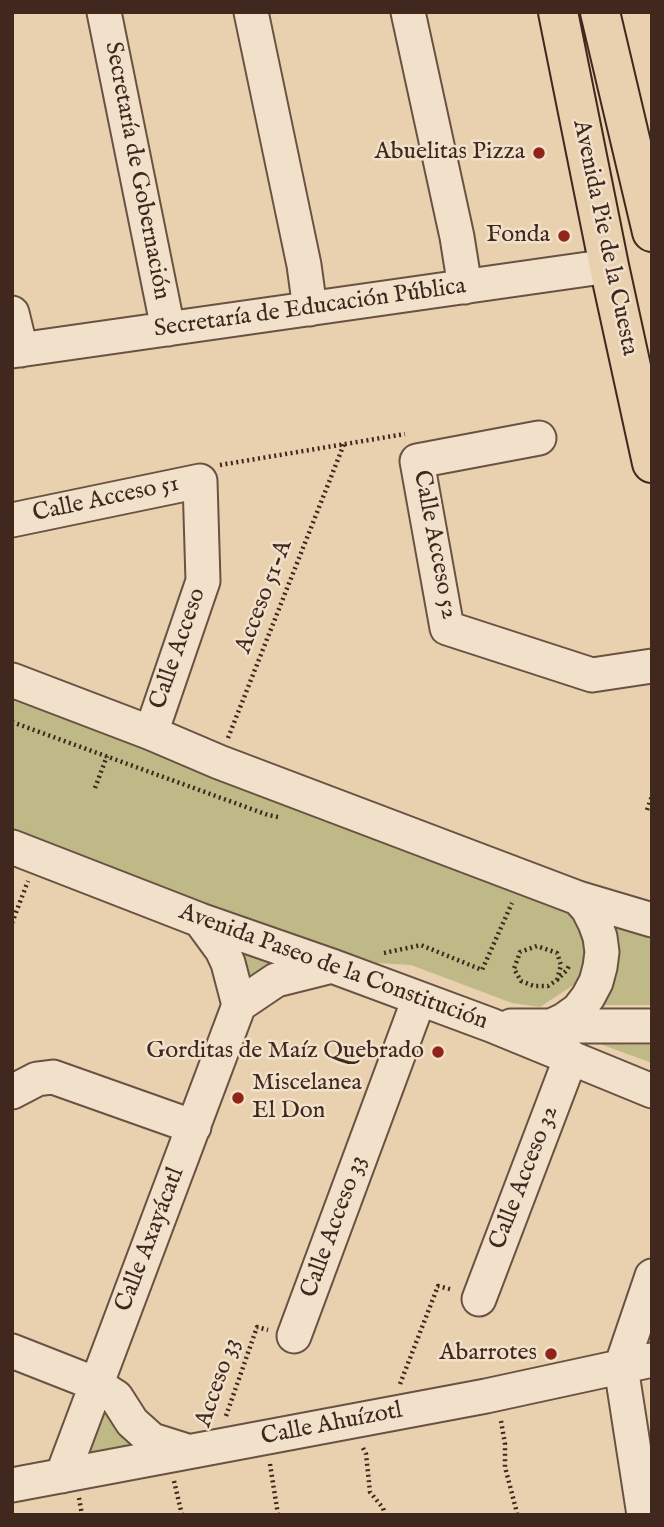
<!DOCTYPE html>
<html>
<head>
<meta charset="utf-8">
<style>
  body { margin:0 }
  #map { position:relative; width:664px; height:1527px; overflow:hidden; background:#e9d1af; font-family:"IM FELL English",serif }
  canvas { display:block }
  .frame { position:absolute; inset:0; border:14px solid #40281f; pointer-events:none }
</style>
</head>
<body>
<div id="map">
<canvas width="664" height="1527"></canvas>
<div class="frame"></div>
</div>
<script>
const ctx = document.querySelector('canvas').getContext('2d');
ctx.lineJoin = 'round';
function fillPath(path, color) {
  ctx.fillStyle = color;
  ctx.fill(path, 'evenodd');
}
function poly(rows) {
  const path = new Path2D();
  for (const r of rows) {
    path.moveTo(r[0], r[1]);
    for (let i = 2; i < r.length; i += 2) path.lineTo(r[i], r[i + 1]);
  }
  return path;
}
function stroke(path, color, width, dash) {
  ctx.strokeStyle = color;
  ctx.lineWidth = width;
  ctx.lineCap = dash ? 'butt' : 'round';
  ctx.setLineDash(dash || []);
  ctx.stroke(path);
}
function drawText(font, color, halo, rows, align = 'center') {
  ctx.font = font + ' "IM FELL English",serif';
  ctx.lineWidth = 5;
  ctx.setLineDash([]);
  ctx.textBaseline = 'middle';
  ctx.strokeStyle = halo;
  ctx.fillStyle = color;
  for (const [text, x, y, turn = 0] of rows) {
    ctx.save();
    ctx.translate(x, y);
    ctx.rotate((+turn || 0) * Math.PI / 180);
    ctx.textAlign = isNaN(turn) ? turn : align;
    if (halo) ctx.strokeText(text, 0, 0);
    ctx.fillText(text, 0, 0);
    ctx.restore();
  }
}
fillPath(poly([
  [12,694,567,906,586,934,584,978,540,1007,512,1003,411,965,377,963,209,904,12,832],
  [615,923,652,934,652,1005,601,1005,617,976,620,944],
  [230,943,294,963,247,988],
  [600,1044,652,1045,652,1063],
  [96,1384,152,1440,75,1473]
]), '#beb986');
const minor = poly([
  [104,12,168,329],
  [251,12,304,265,310,309],
  [408,12,457,237,465,287],
  [12,313,21,350],
  [12,351,609,266],
  [539,438,417,461,447,628,592,675,652,666],
  [12,520,200,481,203,581,151,733],
  [12,680,151,733,219,762,578,898,652,920],
  [12,847,200,920,332,966,491,1025,652,1091],
  [200,920,222,950,228,963,239,1005],
  [511,1026,652,1026],
  [549,1027,564,1020,578,1010,588,997,596,982,600,967,602,952,600,937,595,923,588,909,578,898],
  [12,1092,37,1079,53,1077,194,1127],
  [479,1299,571,1057],
  [294,1336,419,999],
  [12,1351,96,1384,116,1397,132,1422,152,1440,187,1451],
  [62,1476,239,1005,276,980,332,966],
  [12,1485,486,1396,652,1360],
  [644,1515,621,1367,652,1276]
]);
const major = poly([
  [558,12,609,266,652,463],
  [600,12,652,232]
]);
stroke(minor, '#6a5243', 37);
stroke(major, '#40281f', 42);
stroke(poly([
  [220,465,405,434],
  [12,722,268,815,278,817],
  [228,738,344,444],
  [95,788,107,756],
  [647,810,652,796],
  [12,923,28,881],
  [384,953,421,945,482,970,512,903],
  [557,980,561,965,557,953,537,946,520,952,514,969,521,981,534,986,548,986,557,980,567,970,569,966],
  [400,1384,438,1286,453,1290],
  [226,1416,257,1327,268,1330],
  [501,1421,505,1444,505,1467,517,1513],
  [363,1448,366,1454,370,1492,383,1508,385,1515],
  [270,1464,278,1515],
  [174,1481,182,1515],
  [79,1498,82,1515]
]), '#40281f', 4.5, [2, 3.5]);
stroke(minor, '#f1e1cb', 33);
stroke(major, '#e9d1af', 38);
for (const [x, y, r, color] of [
  [539,153,7,"#8f2418"],
  [564,236,7,"#8f2418"],
  [438,1052,7,"#8f2418"],
  [238,1098,7,"#8f2418"],
  [551,1354,7,"#8f2418"]
]) {
  const dot = new Path2D();
  dot.arc(x, y, r, 0, 2 * Math.PI);
  ctx.fillStyle = color;
  ctx.fill(dot);
  stroke(dot, '#f1e1cb', 2.5);
}
drawText('24px', '#40281f', '#f1e1cb', [
  ["Abuelitas Pizza",525,153],
  ["Fonda",550,236],
  ["Gorditas de Maíz Quebrado",424,1052],
  ["Miscelanea",252,1084,"left"],
  ["El Don",252,1112,"left"],
  ["Abarrotes",537,1354]
], 'right');
drawText('24px', '#40281f', '#f1e1cb', [
  ["Secretaría de Gobernación",136,171,79],
  ["Avenida Pie de la Cuesta",604,238,78],
  ["Secretaría de Educación Pública",310,309,-8],
  ["Calle Acceso 51",106,500,-12],
  ["Calle Acceso 52",434,545,79],
  ["Acceso 51-A",265,597,-69],
  ["Calle Acceso",179,649,-71],
  ["Avenida Paseo de la Constitución",333,968,20],
  ["Calle Acceso 32",525,1178,-69],
  ["Calle Acceso 33",335,1227,-70],
  ["Calle Axayácatl",151,1240,-69],
  ["Acceso 33",219,1383,-71],
  ["Calle Ahuízotl",332,1425,-11]
]);
</script>
</body>
</html>
